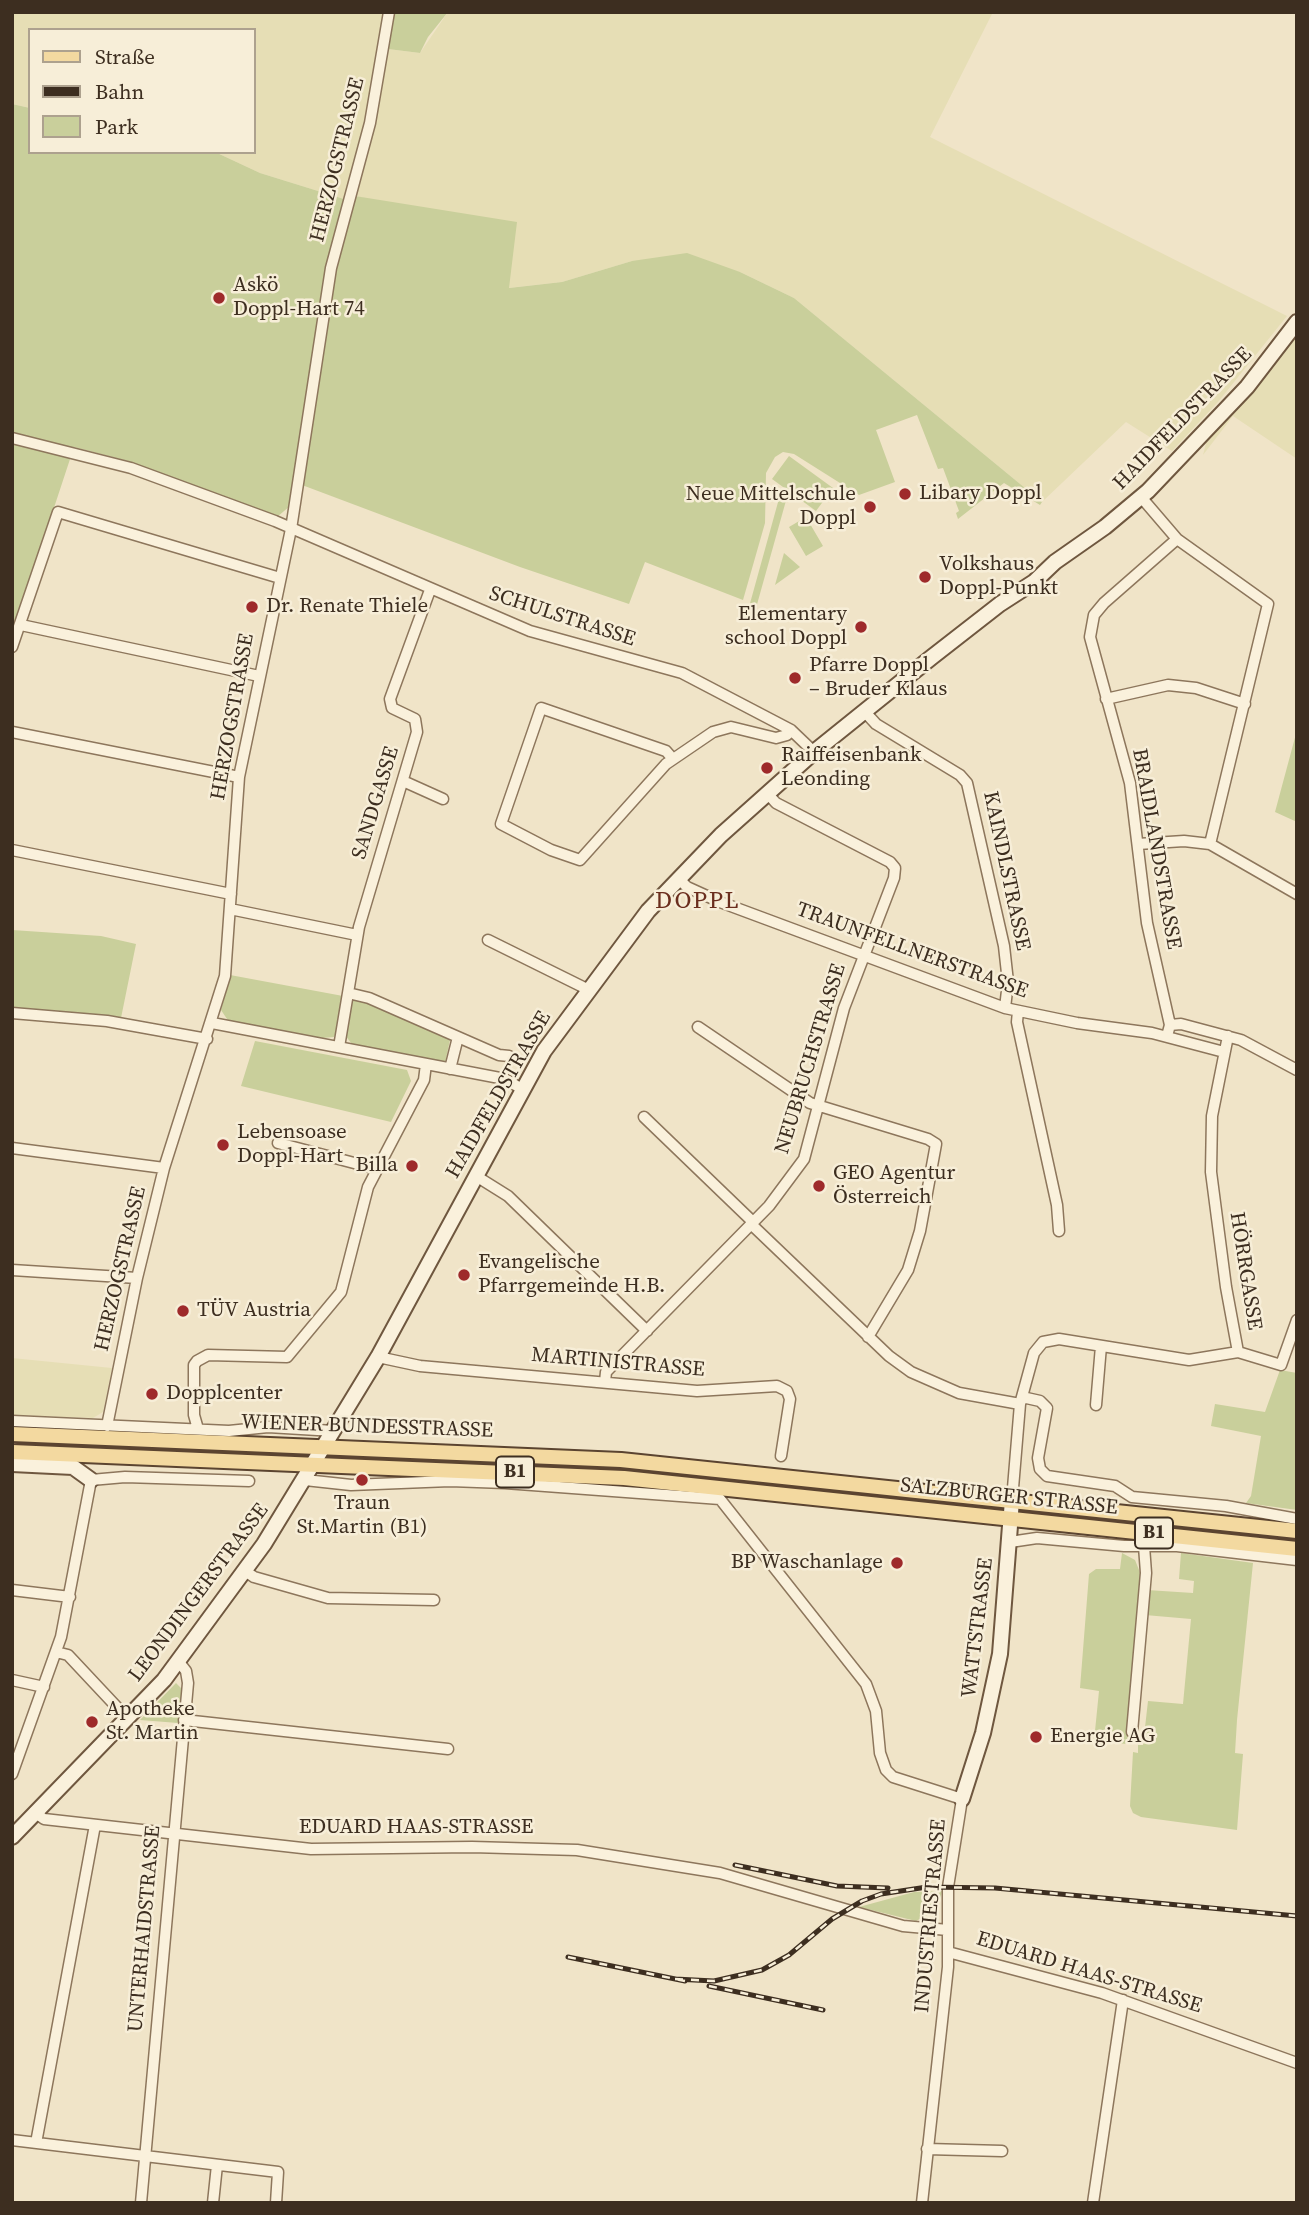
<!DOCTYPE html>
<html>
<head>
<meta charset="utf-8">
<style>
  body { margin:0 }
  #map { position:relative; width:1309px; height:2215px; overflow:hidden; background:#f0e4c8; font-family:"Source Serif 4",serif }
  canvas { display:block }
  .frame { position:absolute; inset:0; border:14px solid #3d2e20; pointer-events:none }
  .legend { position:absolute; left:28px; top:28px; width:228px; height:126px; box-sizing:border-box; background:#f7eed8; border:2px solid #ada18e; margin:0; padding:9px 12px; list-style:none; font-size:21px; color:#3d2e20 }
  .legend li { display:flex; align-items:center; gap:14px; height:35px }
  .legend b { width:35px; border:2px solid #ada18e }
</style>
</head>
<body>
<div id="map">
<canvas width="1309" height="2215"></canvas>
<div class="frame"></div>
<ul class="legend">
<li><b style="height:9px;background:#f3d9a0"></b>Straße</li>
<li><b style="height:9px;background:#3d2e20"></b>Bahn</li>
<li><b style="height:19px;background:#c9cf9b"></b>Park</li>
</ul>
</div>
<script>
const ctx = document.querySelector('canvas').getContext('2d');
ctx.lineJoin = 'round';
function fillPath(path, color) {
  ctx.fillStyle = color;
  ctx.fill(path, 'evenodd');
}
function poly(rows) {
  const path = new Path2D();
  for (const r of rows) {
    path.moveTo(r[0], r[1]);
    for (let i = 2; i < r.length; i += 2) path.lineTo(r[i], r[i + 1]);
  }
  return path;
}
function stroke(path, color, width, dash) {
  ctx.strokeStyle = color;
  ctx.lineWidth = width;
  ctx.lineCap = dash ? 'butt' : 'round';
  ctx.setLineDash(dash || []);
  ctx.stroke(path);
}
function drawText(font, color, halo, rows, align = 'center') {
  ctx.font = font + ' "Source Serif 4",serif';
  ctx.lineWidth = 5;
  ctx.setLineDash([]);
  ctx.textBaseline = 'middle';
  ctx.strokeStyle = halo;
  ctx.fillStyle = color;
  for (const [text, x, y, turn = 0] of rows) {
    ctx.save();
    ctx.translate(x, y);
    ctx.rotate((+turn || 0) * Math.PI / 180);
    ctx.textAlign = isNaN(turn) ? turn : align;
    if (halo) ctx.strokeText(text, 0, 0);
    ctx.fillText(text, 0, 0);
    ctx.restore();
  }
}
fillPath(poly([
  [12,12,384,12,367,123,347,200,260,173,215,152,254,152,254,30,30,30,30,108,12,104],
  [448,12,993,12,930,137,1287,316,1218,402,1172,451,1126,422,1042,502,794,298,740,272,632,261,562,282,508,288,393,204,355,196,388,49,420,53],
  [1297,334,1297,459,1233,416,1203,455,1207,439],
  [12,1358,112,1368,103,1412,93,1418,12,1415]
]), '#e6deb5');
fillPath(poly([
  [392,12,448,12,428,37,420,53,388,49],
  [12,104,30,108,30,152,215,152,260,173,347,200,335,269,355,196,517,222,509,288,562,282,632,261,687,253,740,272,794,298,1042,502,1040,505,1004,483,958,519,956,513,959,511,943,468,938,469,917,415,876,430,895,482,859,495,794,454,783,452,775,457,766,473,765,523,743,600,645,562,629,604,520,567,302,485,308,391,290,506,277,517,128,461,74,447,12,635],
  [789,456,833,488,816,511,772,479],
  [780,495,787,497,756,608,749,607],
  [806,517,823,546,806,556,789,527],
  [784,553,800,567,775,585],
  [1297,730,1297,822,1275,812],
  [12,930,101,936,136,944,121,1018,12,1008],
  [230,975,343,996,337,1032,334,1037,322,1038,229,1022,221,1010],
  [357,998,450,1040,445,1063,352,1044,344,1034,350,1003],
  [255,1041,407,1070,411,1081,391,1122,241,1086],
  [1280,1370,1297,1373,1297,1510,1246,1503,1251,1496,1261,1436,1211,1426,1215,1404,1265,1412],
  [1122,1553,1135,1560,1141,1575,1127,1744,1094,1741,1099,1691,1080,1688,1089,1574,1096,1569,1120,1569],
  [1181,1553,1253,1563,1237,1720,1235,1753,1243,1754,1237,1830,1141,1817,1133,1813,1130,1806,1133,1752,1138,1753,1138,1745,1143,1745,1148,1701,1183,1704,1191,1619,1145,1615,1147,1590,1193,1593,1194,1581,1179,1579],
  [176,1683,182,1689,178,1723,140,1720],
  [942,1891,939,1905,933,1912,916,1921,859,1907,914,1892]
]), '#c9cf9b');
const street = poly([
  [12,438,131,468,275,521,530,631,682,673,791,730,814,752],
  [1141,497,1177,539,1268,604,1210,844],
  [21,625,259,676],
  [12,647,58,512,280,578],
  [1106,699,1168,685,1196,688,1245,704],
  [865,712,876,724,960,775,967,783,1004,946,1008,982,1005,1008],
  [12,732,239,777],
  [673,759,666,751,541,708,501,824,551,850,580,860,666,764,713,732,731,727,776,738,787,735,791,730],
  [403,781,443,799],
  [1138,844,1184,841,1210,844,1297,894],
  [12,850,231,894],
  [678,878,687,887,720,902,1005,1008,1077,1023,1152,1033,1224,1052],
  [230,909,357,935],
  [488,940,587,989],
  [348,993,369,998,499,1055,509,1056],
  [1018,1011,1017,1022,1057,1205,1059,1231],
  [12,1013,107,1021,207,1039],
  [212,1023,505,1079,522,1089],
  [1170,1025,1181,1024,1241,1040,1297,1070],
  [698,1027,810,1103,928,1139,936,1144,920,1231,908,1270,868,1337],
  [1167,1036,1170,1025,1147,923,1130,783,1090,637,1094,615,1104,603,1177,539],
  [339,1047,359,927,417,732,415,719,392,708,390,699,430,590],
  [450,1069,458,1037],
  [644,1117,753,1222],
  [278,1143,377,1169],
  [12,1148,164,1168],
  [476,1176,508,1196,647,1331],
  [751,1224,889,1356,911,1372,959,1393,1020,1404],
  [12,1270,137,1278],
  [1238,1352,1281,1365,1297,1320],
  [378,1357,420,1366,697,1391,777,1386,787,1391,790,1399,781,1456],
  [605,1382,606,1372,769,1206,804,1159,844,1008,894,878,895,868,890,862,776,803,767,793],
  [1022,1397,1040,1401,1047,1408,1038,1458,1040,1469,1047,1476,1115,1486,1132,1497,1226,1506,1297,1519],
  [1096,1405,1101,1346],
  [12,1421,229,1431,268,1427,334,1431],
  [107,1426,137,1278,164,1168,225,976,239,777,291,529,331,268,370,123,389,12],
  [198,1429,194,1415,194,1365,197,1361,208,1355,287,1357,341,1292,368,1187,424,1080,426,1064],
  [305,1480,351,1485,450,1481,505,1483,720,1499,866,1684,876,1711,880,1753,886,1770,893,1777,962,1799,948,1887,948,1967,922,2203],
  [1012,1500,1020,1404,1034,1353,1043,1342,1059,1339,1189,1360,1238,1352,1226,1287,1211,1172,1212,1116,1228,1036],
  [1010,1542,1037,1538,1124,1546,1177,1546,1297,1560],
  [245,1571,254,1577,328,1598,434,1600],
  [12,1590,70,1597],
  [56,1652,68,1655,128,1719],
  [12,1680,44,1687],
  [184,1720,448,1749],
  [1132,1732,1146,1573,1144,1546],
  [12,1774,61,1637,91,1480,125,1477,249,1481],
  [34,1812,44,1819,311,1849,472,1847,577,1850,720,1873,903,1926,948,1930],
  [948,1952,1102,1993,1297,2063],
  [12,2140,278,2172,276,2203],
  [36,2143,95,1825],
  [927,2149,1002,2151],
  [141,2203,188,1683,186,1671,179,1662],
  [213,2203,217,2165],
  [1093,2203,1123,2000]
]);
const secondary = poly([
  [12,1464,73,1467,91,1480],
  [962,1799,983,1733,1000,1654,1012,1500],
  [12,1837,164,1680,264,1544,378,1357,544,1051,648,911,721,835,814,752,932,657,1000,604,1034,582,1055,562,1105,527,1148,491,1247,387,1297,322]
]);
const primary = poly([
  [12,1434,621,1460,1297,1531],
  [12,1452,624,1478,1297,1549]
]);
stroke(street, '#8d765c', 13);
stroke(secondary, '#6f573f', 18);
stroke(primary, '#5b4430', 18);
stroke(street, '#faf1dc', 10);
stroke(secondary, '#faf1dc', 14);
stroke(primary, '#f3d9a0', 14);
const rail = poly([
  [735,1865,837,1886,888,1888],
  [568,1957,685,1981],
  [675,1979,714,1981,762,1970,789,1955,832,1919,862,1901,881,1894,927,1887,995,1888,1297,1916],
  [709,1986,823,2010]
]);
stroke(rail, '#3d2e20', 5);
stroke(rail, '#f7eed8', 2.5, [8]);
for (const [x, y, r, color] of [
  [219,298,7,"#9e2a2b"],
  [905,494,7,"#9e2a2b"],
  [870,507,7,"#9e2a2b"],
  [925,577,7,"#9e2a2b"],
  [252,607,7,"#9e2a2b"],
  [861,627,7,"#9e2a2b"],
  [795,678,7,"#9e2a2b"],
  [767,768,7,"#9e2a2b"],
  [223,1145,7,"#9e2a2b"],
  [412,1166,7,"#9e2a2b"],
  [819,1186,7,"#9e2a2b"],
  [464,1275,7,"#9e2a2b"],
  [183,1311,7,"#9e2a2b"],
  [152,1394,7,"#9e2a2b"],
  [362,1480,7,"#9e2a2b"],
  [897,1563,7,"#9e2a2b"],
  [92,1722,7,"#9e2a2b"],
  [1036,1737,7,"#9e2a2b"]
]) {
  const dot = new Path2D();
  dot.arc(x, y, r, 0, 2 * Math.PI);
  ctx.fillStyle = color;
  ctx.fill(dot);
  stroke(dot, '#f7eed8', 2.5);
}
for (const [x, y, w] of [
  [515,1472,38],
  [1154,1533,38]
]) {
  const box = new Path2D();
  box.roundRect(x - w / 2, y - 15.5, w, 31, 5);
  ctx.fillStyle = '#f7eed8';
  ctx.fill(box);
  stroke(box, '#3d2e20', 2);
}
drawText('bold 19px', '#3d2e20', null, [
  ["B1",515,1472],
  ["B1",1154,1533]
]);
drawText('21px', '#3d2e20', '#f7eed8', [
  ["HERZOGSTRASSE",338,160,-76],
  ["HAIDFELDSTRASSE",1183,419,-46],
  ["SCHULSTRASSE",562,617,18],
  ["HERZOGSTRASSE",233,717,-80],
  ["SANDGASSE",376,803,-73],
  ["BRAIDLANDSTRASSE",1156,849,80],
  ["KAINDLSTRASSE",1006,871,78],
  ["TRAUNFELLNERSTRASSE",912,951,20],
  ["NEUBRUCHSTRASSE",811,1059,-73],
  ["HAIDFELDSTRASSE",499,1095,-60],
  ["HERZOGSTRASSE",121,1269,-77],
  ["HÖRRGASSE",1245,1271,81],
  ["MARTINISTRASSE",618,1363,5],
  ["WIENER BUNDESSTRASSE",367,1427,2],
  ["SALZBURGER STRASSE",1009,1497,6],
  ["LEONDINGERSTRASSE",199,1593,-53],
  ["WATTSTRASSE",978,1628,-83],
  ["EDUARD HAAS-STRASSE",416,1828],
  ["INDUSTRIESTRASSE",931,1916,-85],
  ["UNTERHAIDSTRASSE",145,1929,-85],
  ["EDUARD HAAS-STRASSE",1089,1973,17]
]);
drawText('21px', '#3d2e20', '#f7eed8', [
  ["Askö",233,286],
  ["Doppl-Hart 74",233,310],
  ["Libary Doppl",919,494],
  ["Neue Mittelschule",856,495,"right"],
  ["Doppl",856,519,"right"],
  ["Volkshaus",939,565],
  ["Doppl-Punkt",939,589],
  ["Dr. Renate Thiele",266,607],
  ["Elementary",847,615,"right"],
  ["school Doppl",847,639,"right"],
  ["Pfarre Doppl",809,666],
  ["– Bruder Klaus",809,690],
  ["Raiffeisenbank",781,756],
  ["Leonding",781,780],
  ["Lebensoase",237,1133],
  ["Doppl-Hart",237,1157],
  ["Billa",398,1166,"right"],
  ["GEO Agentur",833,1174],
  ["Österreich",833,1198],
  ["Evangelische",478,1263],
  ["Pfarrgemeinde H.B.",478,1287],
  ["TÜV Austria",197,1311],
  ["Dopplcenter",166,1394],
  ["Traun",362,1504,"center"],
  ["St.Martin (B1)",362,1528,"center"],
  ["BP Waschanlage",883,1563,"right"],
  ["Apotheke",106,1710],
  ["St. Martin",106,1734],
  ["Energie AG",1050,1737]
], 'left');
ctx.letterSpacing = '2px';
drawText('24px', '#6b2e1e', '#f7eed8', [
  ["DOPPL",698,902]
]);
ctx.letterSpacing = '0px';
</script>
</body>
</html>
